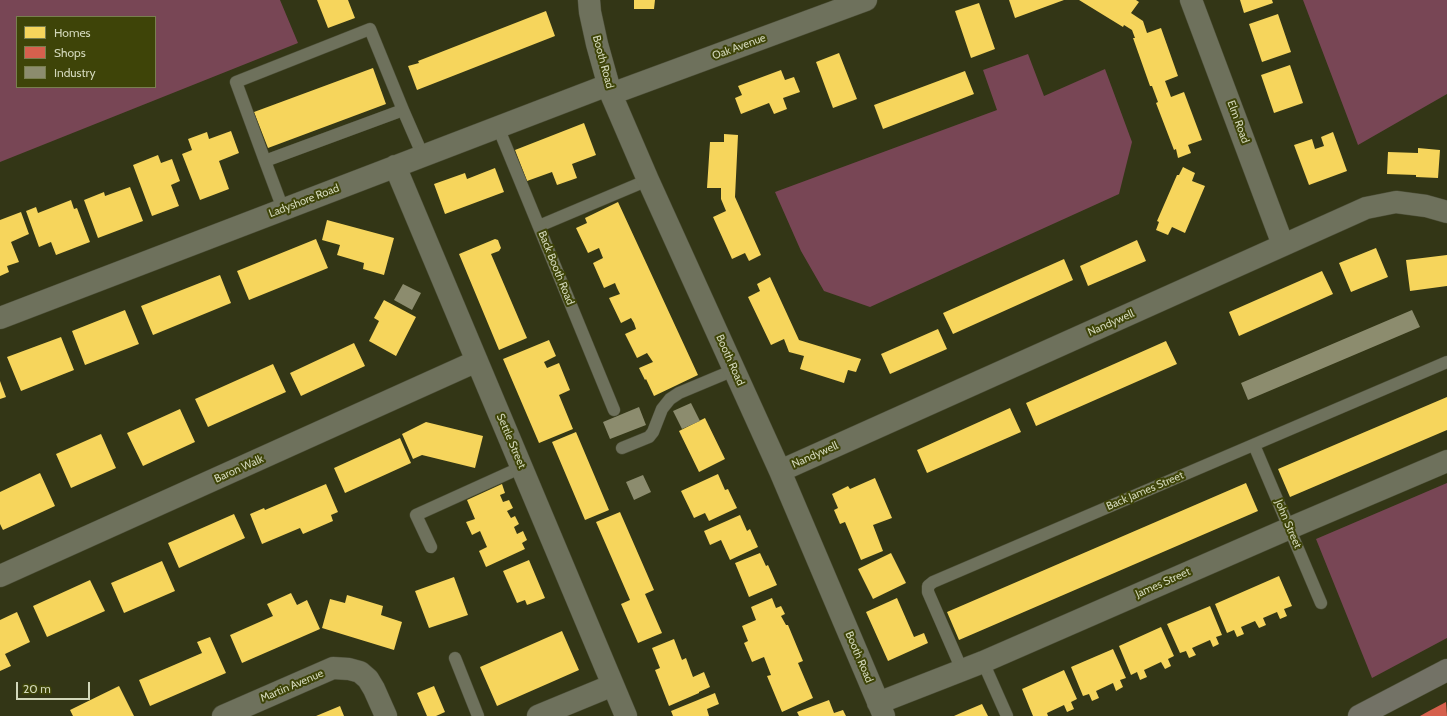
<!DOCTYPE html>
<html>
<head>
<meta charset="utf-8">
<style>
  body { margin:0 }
  #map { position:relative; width:1447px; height:716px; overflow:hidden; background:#333616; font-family:Cabin,sans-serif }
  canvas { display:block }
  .legend { position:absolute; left:16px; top:16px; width:140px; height:72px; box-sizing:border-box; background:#3e4408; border:1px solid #797f4f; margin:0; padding:5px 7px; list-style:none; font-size:12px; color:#d2d7ba }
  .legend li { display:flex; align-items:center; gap:8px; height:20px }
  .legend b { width:20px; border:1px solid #797f4f }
  .scale { position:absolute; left:16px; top:682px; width:74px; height:18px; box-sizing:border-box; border:2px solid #d2d7ba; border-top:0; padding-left:5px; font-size:12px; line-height:14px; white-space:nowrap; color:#d2d7ba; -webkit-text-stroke:3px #3e4408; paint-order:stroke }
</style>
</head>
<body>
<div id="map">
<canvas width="1447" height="716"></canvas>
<ul class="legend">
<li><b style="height:11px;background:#f6d55c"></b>Homes</li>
<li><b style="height:11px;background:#d6604d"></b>Shops</li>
<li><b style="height:11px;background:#8c8c6e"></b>Industry</li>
</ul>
<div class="scale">20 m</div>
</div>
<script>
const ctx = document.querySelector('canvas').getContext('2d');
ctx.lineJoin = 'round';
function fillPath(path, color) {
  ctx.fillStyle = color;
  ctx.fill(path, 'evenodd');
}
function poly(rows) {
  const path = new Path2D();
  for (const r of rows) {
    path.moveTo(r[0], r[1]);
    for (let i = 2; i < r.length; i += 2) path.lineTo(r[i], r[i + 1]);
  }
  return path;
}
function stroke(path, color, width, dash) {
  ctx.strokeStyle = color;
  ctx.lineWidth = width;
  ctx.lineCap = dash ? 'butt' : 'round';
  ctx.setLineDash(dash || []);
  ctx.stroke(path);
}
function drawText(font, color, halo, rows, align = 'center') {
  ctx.font = font + ' Cabin,sans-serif';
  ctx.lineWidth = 4;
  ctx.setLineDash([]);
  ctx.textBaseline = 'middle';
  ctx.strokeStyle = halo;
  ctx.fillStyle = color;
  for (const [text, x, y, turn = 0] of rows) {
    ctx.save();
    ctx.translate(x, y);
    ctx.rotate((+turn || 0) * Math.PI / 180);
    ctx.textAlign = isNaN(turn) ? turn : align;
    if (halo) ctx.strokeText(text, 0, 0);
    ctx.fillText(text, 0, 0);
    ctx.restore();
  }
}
fillPath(poly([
  [0,0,280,0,298,43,0,162],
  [17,17,155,17,155,87,17,87],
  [1303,0,1447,0,1447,94,1358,145],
  [1028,54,1044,96,1105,69,1132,142,1119,194,870,307,824,291,801,251,775,192,997,110,983,70],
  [1447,483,1447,638,1372,678,1316,539]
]), '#784655');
fillPath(poly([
  [317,0,348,0,355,18,328,28],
  [634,0,655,0,654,9,634,9],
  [1009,0,1064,0,1015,18],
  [1079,0,1136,0,1139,2,1131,13,1143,21,1147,33,1161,28,1178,76,1165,81,1171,97,1184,92,1202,140,1188,145,1191,153,1178,158,1176,149,1174,150,1156,103,1158,102,1152,86,1150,86,1133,38,1135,38,1132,30,1124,25,1123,27],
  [1240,0,1272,0,1273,3,1244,13],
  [979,3,995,49,971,58,955,11],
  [546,11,555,36,417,90,408,66,419,63,418,61],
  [1278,14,1291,52,1262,62,1249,24],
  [839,53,857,99,833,108,816,62],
  [1290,65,1303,103,1274,113,1261,75],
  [373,68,386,104,268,148,254,112],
  [781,70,785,80,794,77,800,92,783,98,787,109,774,114,769,103,741,114,735,98,742,95,738,86],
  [965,71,974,94,883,129,874,105],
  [584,123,596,155,572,164,577,178,557,185,552,172,527,181,515,150],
  [231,131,239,153,219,161,229,189,200,200,182,154,192,150,188,139,207,132,209,139],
  [1333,132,1347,171,1309,185,1294,145,1312,139,1315,149,1324,146,1321,137],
  [724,134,738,135,735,197,761,255,749,261,745,253,732,259,713,217,726,211,721,199,721,188,707,188,710,142,724,142],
  [1418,148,1440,150,1438,178,1416,177,1416,175,1387,174,1388,152,1418,153],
  [158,155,161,163,172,159,180,181,171,185,179,206,152,216,133,165],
  [1183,167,1195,173,1192,181,1205,186,1185,233,1172,227,1168,235,1156,230,1159,222,1157,221,1177,175,1179,175],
  [495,168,504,192,445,214,434,184,465,173,467,179],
  [130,187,143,221,98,238,84,200,104,192,105,196],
  [71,200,74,209,77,208,90,242,56,255,51,242,39,247,26,211,36,207,38,213],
  [618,202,698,375,654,396,646,379,645,380,639,368,653,362,647,353,637,358,625,334,636,329,634,323,631,318,621,323,609,298,620,294,617,288,615,283,604,288,593,263,603,258,599,248,588,253,576,228,587,223,585,218],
  [21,212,29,234,11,242,19,262,7,266,9,272,0,276,0,220],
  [327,220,394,238,384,275,363,269,364,263,337,255,340,245,322,240],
  [316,239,328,268,249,300,237,271],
  [495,239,498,240,501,248,499,251,491,254,527,338,499,350,459,254],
  [1137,240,1146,261,1088,286,1080,266],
  [1376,248,1388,277,1351,292,1339,263],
  [1447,255,1447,286,1410,291,1406,260],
  [1064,259,1073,280,953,334,943,313],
  [1322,271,1333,294,1239,336,1229,312],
  [220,275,231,303,153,335,141,306],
  [770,277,799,340,861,359,856,372,848,370,844,383,800,369,804,356,789,352,784,339,771,345,748,297,760,291,757,284],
  [384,300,416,317,396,356,369,341,379,321,374,318],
  [125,310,139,344,85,365,72,331],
  [938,329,947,349,890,374,881,354],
  [61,337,74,370,21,391,7,357],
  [549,340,556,356,544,362,547,368,559,363,570,390,559,395,573,429,539,443,503,359],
  [1166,341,1177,364,1036,426,1026,403],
  [354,343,365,366,301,396,290,373],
  [273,364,286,392,208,427,195,399],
  [0,381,6,397,0,399],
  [1447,397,1447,430,1290,497,1278,469],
  [1010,408,1021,432,927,473,917,450],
  [180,409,195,442,143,466,127,433],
  [705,418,725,459,699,472,679,431],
  [426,422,483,436,475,468,422,455,413,459,402,434],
  [576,432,609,510,585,520,552,442],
  [101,434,116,468,71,488,56,454],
  [400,438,411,463,345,493,334,468],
  [40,473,55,506,3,530,0,524,0,492],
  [718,474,725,490,728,489,737,508,709,521,705,513,694,518,681,491],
  [875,478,892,518,873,525,883,551,861,560,845,522,840,524,834,510,838,508,832,494,848,486,850,489],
  [1246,483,1258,511,959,640,947,612],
  [326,484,338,512,331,515,333,521,303,534,300,528,262,544,250,514,264,508,265,510],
  [502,484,505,493,500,495,503,502,509,500,513,508,507,511,511,518,515,516,519,524,514,527,517,534,523,531,527,540,522,543,525,549,486,567,479,551,487,547,480,531,472,535,466,522,475,519,467,500],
  [620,512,654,590,645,594,662,633,638,643,621,604,630,600,596,522],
  [234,514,245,538,179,568,168,543],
  [740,515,747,531,750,529,758,547,730,560,721,540,710,545,704,531],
  [760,553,766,566,768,565,777,585,749,597,735,563],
  [891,553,906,583,873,599,858,569],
  [529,560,545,598,527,605,525,600,517,603,503,571],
  [162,561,175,591,124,613,111,583],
  [1279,576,1292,606,1284,609,1287,616,1280,619,1277,612,1263,618,1266,625,1259,628,1255,621,1241,627,1244,634,1237,637,1234,630,1227,633,1215,604],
  [454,577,468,615,429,628,415,591],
  [90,580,105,611,47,637,33,606],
  [291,593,297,605,307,600,320,629,242,663,230,635,273,616,267,604],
  [347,595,383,606,381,615,402,622,394,650,322,628,330,599,345,603],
  [772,598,776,608,781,606,785,614,781,616,786,625,788,625,803,661,798,663,813,698,782,712,767,676,771,675,764,657,752,662,744,643,748,641,742,626,756,620,751,607],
  [897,598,914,637,924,633,928,643,888,661,866,612],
  [1210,606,1222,635,1216,637,1219,644,1213,647,1210,640,1192,648,1196,655,1189,658,1186,651,1180,653,1167,624],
  [17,612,30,642,5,654,11,666,0,671,0,620],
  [1161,627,1174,656,1168,659,1171,666,1165,669,1161,662,1144,670,1147,677,1140,680,1137,672,1131,675,1119,646],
  [562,631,579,670,497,706,480,667],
  [210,637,226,673,150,706,139,680,202,653,197,642],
  [674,639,682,660,686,658,693,677,704,672,710,687,699,692,699,693,669,706,655,670,660,668,652,648],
  [1113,649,1126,678,1120,680,1123,687,1116,691,1113,683,1096,691,1099,698,1092,701,1089,694,1083,696,1071,667],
  [1064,670,1077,699,1071,702,1074,709,1067,712,1064,705,1047,713,1048,716,1033,716,1022,689],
  [119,686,134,716,73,716,70,710],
  [434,686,445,712,436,716,427,716,417,693],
  [715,693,719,704,707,709,709,716,673,716,671,711],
  [829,700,834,713,843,710,846,716,799,716,797,712],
  [982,704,988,716,954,716,963,712],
  [340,706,344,716,316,716]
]), '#f6d55c');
fillPath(poly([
  [1446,702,1447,716,1420,716,1429,711]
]), '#d6604d');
fillPath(poly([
  [403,284,421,293,412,310,394,300],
  [1412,310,1420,327,1248,400,1241,383],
  [691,403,700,421,682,429,673,411],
  [639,407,646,425,610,439,603,422],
  [643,475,651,492,634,500,626,482]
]), '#8c8c6e');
const service = poly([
  [498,127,614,410],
  [265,161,236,82,370,29,403,110],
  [283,209,265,161,403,110,423,156],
  [539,226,648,180],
  [1254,445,1321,603],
  [622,448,649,437,653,432,662,409,670,399,679,393,734,370],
  [431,547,416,515,522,467],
  [455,658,478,716],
  [983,662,1007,716],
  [962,670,928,592,928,586,933,582,1447,362]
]);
const minor = poly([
  [589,0,590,12,597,44,611,94,648,180,780,471,884,716],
  [1191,0,1283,245],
  [611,94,866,0],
  [395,166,626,716],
  [0,318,608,85],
  [780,471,1366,208,1396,202,1426,206,1447,212],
  [0,576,477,361],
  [878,703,983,662,1290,528,1447,461],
  [223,716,333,668,349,669,360,672,368,679,374,689,386,716],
  [538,716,613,685]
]);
const primary = poly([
  [1359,716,1447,670]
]);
stroke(service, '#4c4e37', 13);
stroke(minor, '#4c4e37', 23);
stroke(primary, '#4c4e37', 23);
stroke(service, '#6e715c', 12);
stroke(minor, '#6e715c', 22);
stroke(primary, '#737266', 22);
drawText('11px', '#d2d7ba', '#3e4408', [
  ["Oak Avenue",739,47,-20],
  ["Booth Road",603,62,75],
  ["Elm Road",1238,122,70],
  ["Ladyshore Road",304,201,-21],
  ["Back Booth Road",556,268,68],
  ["Nandywell",1111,323,-24],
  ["Booth Road",730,360,66],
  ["Settle Street",511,441,67],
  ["Nandywell",815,455,-24],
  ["Baron Walk",239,469,-24],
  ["Back James Street",1145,491,-23],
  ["John Street",1288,524,67],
  ["James Street",1163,583,-24],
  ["Booth Road",859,657,67],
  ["Martin Avenue",292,686,-23]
]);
</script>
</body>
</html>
